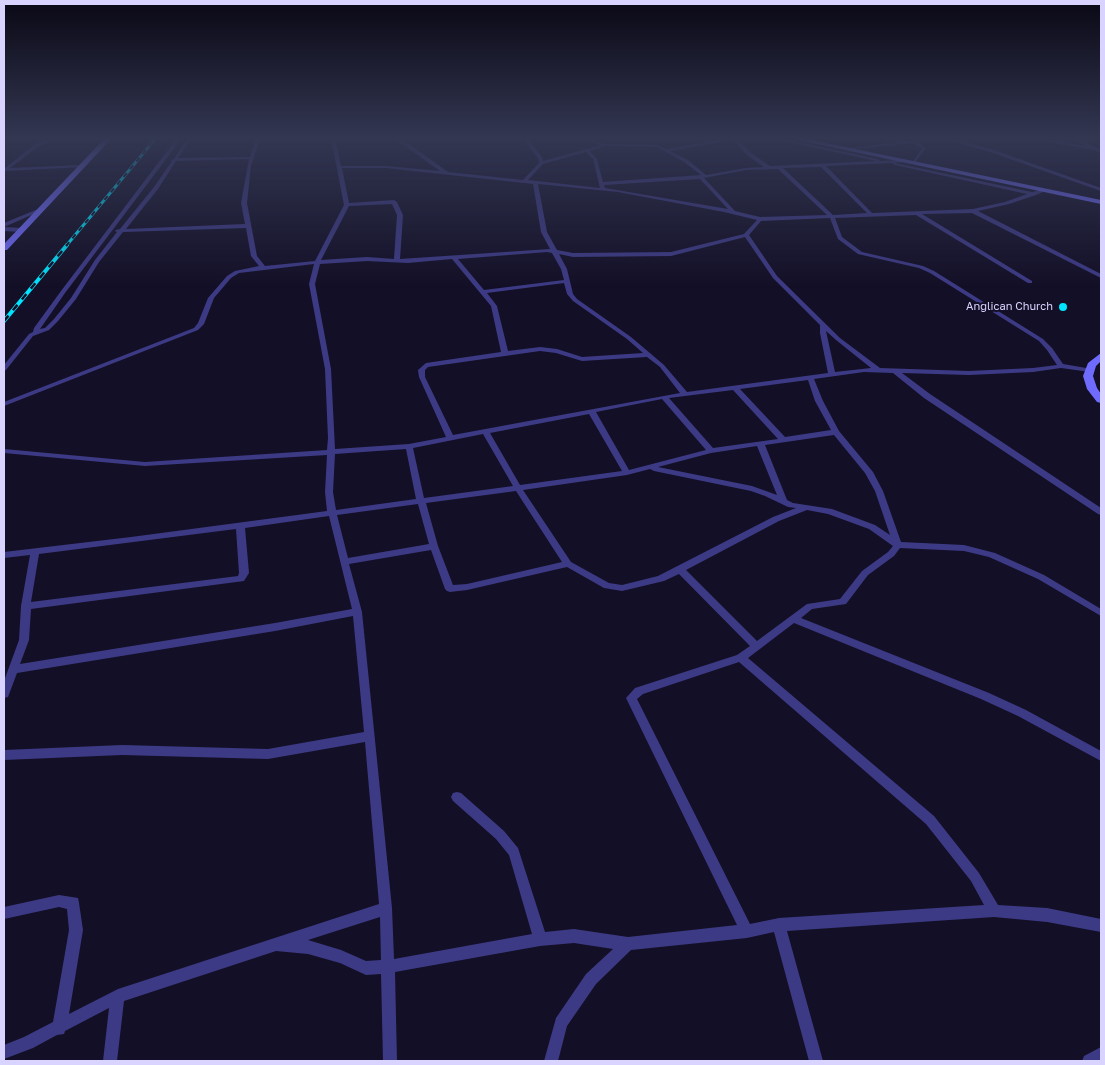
<!DOCTYPE html>
<html>
<head>
<meta charset="utf-8">
<style>
  body { margin:0 }
  #map { position:relative; width:1105px; height:1065px; overflow:hidden; background:#130f26; font-family:"Golos Text",sans-serif }
  canvas { display:block }
  .frame { position:absolute; inset:0; border:5px solid #d9d4ff; pointer-events:none }
</style>
</head>
<body>
<div id="map">
<canvas width="1105" height="1065"></canvas>
<div class="frame"></div>
</div>
<script>
const ctx = document.querySelector('canvas').getContext('2d');
ctx.lineJoin = 'round';
function poly(rows) {
  const path = new Path2D();
  for (const r of rows) {
    path.moveTo(r[0], r[1]);
    for (let i = 2; i < r.length; i += 2) path.lineTo(r[i], r[i + 1]);
  }
  return path;
}
function fillPath(path, color) {
  ctx.fillStyle = color;
  ctx.fill(path, 'evenodd');
}
function stroke(path, color, width, dash) {
  ctx.strokeStyle = color;
  ctx.lineWidth = width;
  ctx.lineCap = dash ? 'butt' : 'round';
  ctx.setLineDash(dash || []);
  ctx.stroke(path);
}
function drawText(font, color, halo, rows, align = 'center') {
  ctx.font = font + ' "Golos Text",sans-serif';
  ctx.lineWidth = 4;
  ctx.setLineDash([]);
  ctx.textBaseline = 'middle';
  ctx.strokeStyle = halo;
  ctx.fillStyle = color;
  for (const [text, x, y, turn = 0] of rows) {
    ctx.save();
    ctx.translate(x, y);
    ctx.rotate((+turn || 0) * Math.PI / 180);
    ctx.textAlign = isNaN(turn) ? turn : align;
    if (halo) ctx.strokeText(text, 0, 0);
    ctx.fillText(text, 0, 0);
    ctx.restore();
  }
}
fillPath(poly([
  [53,138,61,138,39,146,10,168,82,165,84,166,84,167,4,171,4,169,35,144,53,138],
  [177,138,182,138,65,293,40,329,45,328,54,319,71,298,95,260,117,232,115,231,116,230,120,229,154,187,172,161,170,160,174,159,188,138,192,138,178,158,250,157,256,138,284,138,259,142,251,166,247,203,257,256,265,266,315,261,344,205,331,138,335,138,341,166,386,166,440,171,405,146,389,138,396,138,409,144,448,172,523,180,539,163,538,158,522,138,527,138,542,157,543,161,601,145,575,138,584,138,605,144,658,145,666,149,728,138,740,138,737,139,751,153,770,166,876,161,770,138,780,138,878,159,880,161,902,160,904,161,904,162,895,163,1032,192,1045,189,1045,191,1036,195,1009,204,978,211,1101,274,1101,278,972,213,922,214,1032,281,1032,283,1028,283,916,215,835,218,842,237,862,252,923,266,934,271,1043,339,1052,348,1063,364,1092,369,1092,371,1090,372,1061,368,1033,372,969,375,902,373,930,394,1101,508,1101,515,1098,514,924,398,893,373,864,372,814,379,823,401,839,431,873,472,883,491,901,542,964,545,995,553,1044,575,1101,609,1101,616,1038,579,989,557,964,551,900,548,894,556,868,575,846,604,812,609,801,618,989,693,1026,710,1101,751,1101,761,1018,716,981,699,794,623,748,658,934,816,979,873,998,905,1047,908,1101,919,1101,932,1047,922,994,917,787,931,823,1061,809,1061,774,932,747,938,631,950,596,984,567,1026,558,1061,544,1061,556,1018,586,974,613,949,574,943,540,946,395,972,397,1061,383,1061,381,974,366,975,340,963,308,954,276,951,124,1001,117,1061,103,1061,109,1008,65,1031,64,1034,57,1035,33,1048,4,1059,4,1045,24,1037,53,1022,69,930,67,909,59,907,4,919,4,907,59,895,78,898,79,903,83,930,69,1014,118,989,379,904,365,742,268,759,122,755,4,760,4,750,122,745,268,749,364,732,353,616,275,631,17,673,8,697,4,698,4,681,19,640,21,606,30,555,4,558,4,552,131,537,327,511,325,492,327,455,145,466,4,453,4,449,145,462,327,450,328,438,325,369,309,284,314,264,239,273,231,278,214,298,204,324,198,330,4,406,4,402,194,328,198,323,208,298,227,276,235,271,259,266,251,256,246,228,123,232,99,262,76,299,58,321,49,330,33,336,6,370,4,371,4,365,29,334,33,332,34,328,61,291,177,138],
  [733,140,747,155,764,167,746,168,706,175,688,160,670,151,733,140],
  [605,146,657,147,684,162,701,175,603,182,597,159,590,151,605,146],
  [586,152,593,159,600,188,528,180,543,164,586,152],
  [249,159,241,203,245,224,126,229,158,189,176,161,249,159],
  [893,163,893,164,895,165,1027,194,1005,202,973,209,872,213,826,166,893,163],
  [821,167,867,213,833,215,783,168,821,167],
  [342,168,386,168,533,184,541,232,550,249,400,259,403,215,397,202,394,200,349,203,342,168],
  [778,169,827,215,760,217,735,211,704,178,746,170,778,169],
  [700,179,728,209,605,188,604,185,700,179],
  [538,184,618,192,724,212,757,220,744,234,671,252,573,253,557,250,547,232,538,184],
  [392,204,397,215,394,259,367,257,321,260,349,206,392,204],
  [830,218,838,239,858,254,919,268,930,273,1039,341,1047,350,1057,365,1033,368,969,371,880,368,840,338,777,276,749,235,761,221,830,218],
  [745,237,773,278,820,325,820,333,828,373,687,392,664,365,631,337,577,299,573,294,567,269,559,254,573,257,671,256,745,237],
  [547,252,552,253,561,269,564,280,484,290,458,259,547,252],
  [452,259,491,306,501,352,426,363,418,370,419,377,446,437,409,444,335,449,331,369,315,284,320,264,367,261,408,263,452,259],
  [564,283,567,294,573,301,627,339,643,353,582,357,557,349,540,347,508,351,497,306,487,293,564,283],
  [826,331,836,340,871,368,835,372,826,331],
  [540,351,556,353,582,361,647,357,660,367,680,393,453,435,425,377,425,370,428,367,540,351],
  [808,380,815,401,831,430,785,437,740,389,808,380],
  [733,390,778,439,713,448,669,398,733,390],
  [662,399,706,450,629,470,596,412,662,399],
  [589,414,622,471,520,485,490,433,589,414],
  [483,434,513,486,424,498,413,448,483,434],
  [834,435,865,473,875,491,890,535,875,525,832,509,793,503,787,500,765,445,834,435],
  [757,446,777,495,752,486,658,467,711,453,757,446],
  [406,449,416,499,336,510,333,492,335,454,406,449],
  [650,469,654,471,751,491,765,496,788,507,796,508,773,517,658,576,622,585,609,583,571,562,523,490,627,475,650,469],
  [516,491,562,562,467,584,453,585,438,546,426,503,516,491],
  [418,504,429,544,348,558,337,515,418,504],
  [807,510,828,514,869,529,893,546,888,552,862,571,840,599,807,604,757,641,686,570,779,521,807,510],
  [329,516,352,609,275,623,20,664,29,640,31,609,244,581,249,573,245,528,329,516],
  [236,529,239,573,238,576,31,602,39,554,236,529],
  [431,550,445,589,447,591,450,592,467,590,567,567,604,588,622,591,664,581,679,574,750,646,737,655,635,688,626,698,737,925,628,937,574,929,545,932,518,848,504,831,461,793,457,792,453,793,451,797,453,801,496,839,509,855,532,934,394,959,392,908,362,612,349,564,431,550],
  [739,662,926,824,971,881,984,905,779,918,750,924,637,699,643,694,739,662],
  [380,917,381,960,366,961,341,950,308,940,380,917],
  [924,138,941,138,917,142,926,148,914,164,912,163,922,148,912,143,847,150,845,149,924,138],
  [942,138,951,138,994,150,1101,188,1101,191,990,152,942,138],
  [1024,138,1037,138,1086,146,1072,138,1078,138,1101,150,1101,153,1094,150,1024,138],
  [38,209,43,210,4,227,4,223,38,209],
  [4,227,22,228,25,230,22,232,4,231,4,227],
  [1101,1047,1101,1061,1082,1061,1084,1056,1101,1047]
]), '#3d3a85');
fillPath(poly([
  [105,138,112,138,7,250,4,250,4,244,105,138],
  [788,138,802,138,1101,200,1101,204,788,138],
  [1101,353,1101,361,1096,366,1093,376,1097,388,1101,394,1101,403,1097,402,1087,389,1083,376,1088,363,1101,353]
]), '#6f6bff');
const railFar1 = poly([
  [66,246,156,138]
]);
const rail = poly([
  [4,321,67,245]
]);
stroke(railFar1, '#00e5ff', 3);
stroke(rail, '#00e5ff', 4);
stroke(railFar1, '#130f26', 2, [5]);
stroke(rail, '#130f26', 2.5, [7]);
const sky = ctx.createLinearGradient(0, 0, 0, 288);
sky.addColorStop(0, '#0a0815');
sky.addColorStop(0.48, '#333752');
sky.addColorStop(1, '#33375200');
ctx.fillStyle = sky;
ctx.fillRect(0, 0, 1105, 288);
for (const [x, y, r, color] of [
  [1063,307,5,"#00e5ff"]
]) {
  const dot = new Path2D();
  dot.arc(x, y, r, 0, 2 * Math.PI);
  ctx.fillStyle = color;
  ctx.fill(dot);
  stroke(dot, '#130f26', 2);
}
drawText('11px', '#d9d4ff', '#130f26', [
  ["Anglican Church",1053,307]
], 'right');
</script>
</body>
</html>
